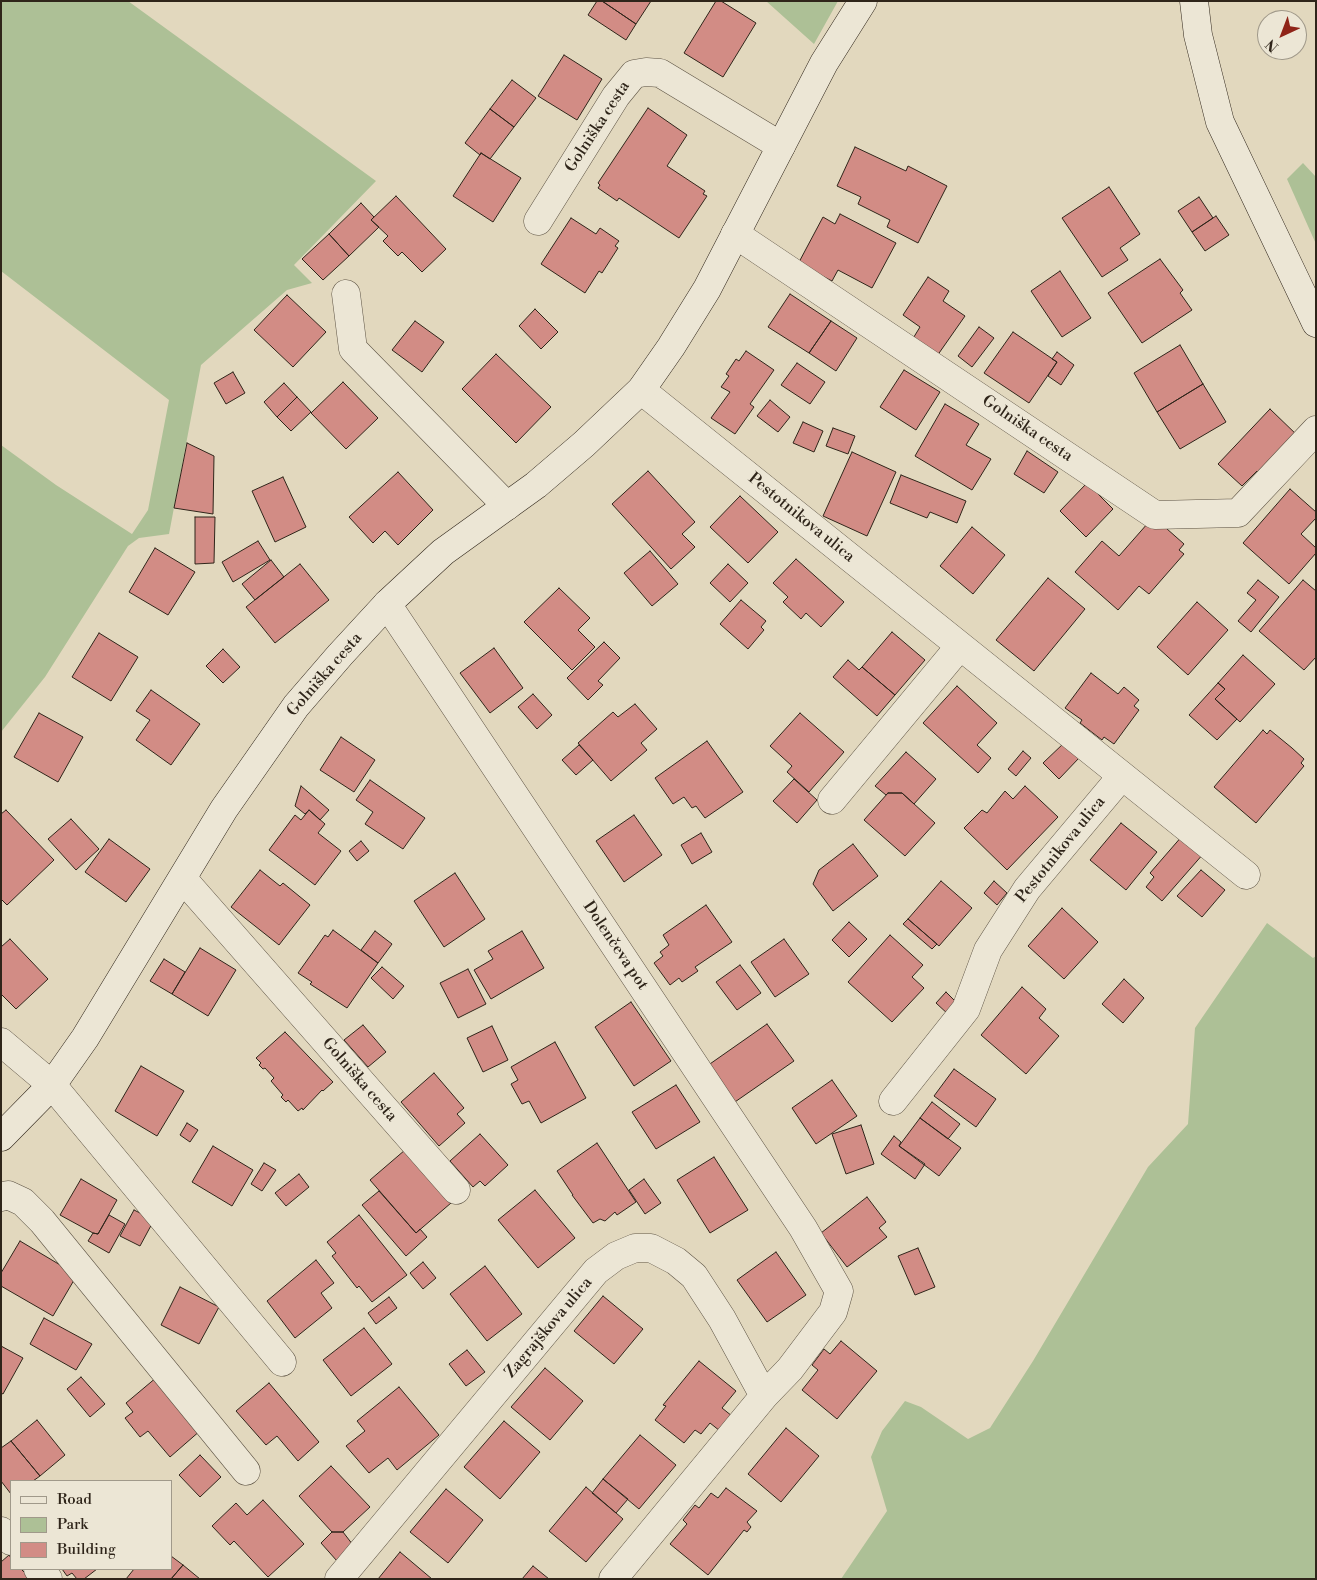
<!DOCTYPE html>
<html>
<head>
<meta charset="utf-8">
<style>
  body { margin:0 }
  #map { position:relative; width:1317px; height:1580px; overflow:hidden; background:#e2d8be; font-family:"Libre Bodoni",serif }
  canvas { display:block }
  .frame { position:absolute; inset:0; border:2px solid #2f251a; pointer-events:none }
  .legend { position:absolute; left:10px; top:1480px; width:162px; height:90px; box-sizing:border-box; background:#ece6d5; border:1px solid #a0998a; margin:0; padding:6px 9px; list-style:none; font-size:15px; color:#2f251a }
  .legend li { display:flex; align-items:center; gap:10px; height:25px }
  .legend b { width:25px; border:1px solid #a0998a }
  .north { position:absolute; left:1257px; top:10px; width:50px; height:50px; box-sizing:border-box; background:#ece6d5; border:1px solid #a0998a; border-radius:50%; rotate:223deg; font-size:14px; font-weight:700; line-height:20px; text-align:center; color:#2f251a }
  .north::after { content:''; display:block; margin:auto; width:18px; height:22px; background:#8f2418; clip-path:polygon(50% 0,100% 100%,50% 72%,0 100%) }
</style>
</head>
<body>
<div id="map">
<canvas width="1317" height="1580"></canvas>
<div class="frame"></div>
<ul class="legend">
<li><b style="height:6px;background:#ece6d5"></b>Road</li>
<li><b style="height:14px;background:#adc096"></b>Park</li>
<li><b style="height:14px;background:#d28c85"></b>Building</li>
</ul>
<div class="north">N</div>
</div>
<script>
const ctx = document.querySelector('canvas').getContext('2d');
ctx.lineJoin = 'round';
function fillPath(path, color) {
  ctx.fillStyle = color;
  ctx.fill(path, 'evenodd');
}
function poly(rows) {
  const path = new Path2D();
  for (const r of rows) {
    path.moveTo(r[0], r[1]);
    for (let i = 2; i < r.length; i += 2) path.lineTo(r[i], r[i + 1]);
  }
  return path;
}
function stroke(path, color, width, dash) {
  ctx.strokeStyle = color;
  ctx.lineWidth = width;
  ctx.lineCap = dash ? 'butt' : 'round';
  ctx.setLineDash(dash || []);
  ctx.stroke(path);
}
function drawText(font, color, halo, rows, align = 'center') {
  ctx.font = font + ' "Libre Bodoni",serif';
  ctx.lineWidth = 4;
  ctx.setLineDash([]);
  ctx.textBaseline = 'middle';
  ctx.strokeStyle = halo;
  ctx.fillStyle = color;
  for (const [text, x, y, turn = 0] of rows) {
    ctx.save();
    ctx.translate(x, y);
    ctx.rotate((+turn || 0) * Math.PI / 180);
    ctx.textAlign = isNaN(turn) ? turn : align;
    if (halo) ctx.strokeText(text, 0, 0);
    ctx.fillText(text, 0, 0);
    ctx.restore();
  }
}
fillPath(poly([
  [1,1,128,1,376,181,294,265,312,283,287,290,201,365,169,534,139,538,128,546,45,677,1,732,1,445,56,485,132,534,148,510,169,400,1,271],
  [766,1,838,1,814,44],
  [1303,163,1316,177,1316,244,1287,179],
  [1267,923,1313,958,1316,956,1316,1579,841,1579,887,1511,871,1457,882,1431,905,1401,921,1407,968,1439,990,1428,1033,1361,1148,1167,1188,1124,1195,1028]
]), '#adc096');
const building = poly([
  [597,1,602,1,636,24,626,40,588,15,597,1],
  [602,1,651,1,636,24,602,1],
  [716,1,721,1,756,23,723,77,684,53,716,1],
  [564,55,602,79,577,120,538,96,564,55],
  [512,80,536,98,514,127,490,109,512,80],
  [648,108,687,135,667,166,705,191,703,194,707,196,679,238,619,198,617,201,598,188,600,185,598,183,648,108],
  [490,109,514,127,490,159,481,153,480,155,465,143,490,109],
  [855,147,906,171,908,166,947,186,918,243,887,227,890,220,858,204,861,197,837,186,855,147],
  [481,153,521,178,493,222,453,196,481,153],
  [1109,187,1140,234,1120,248,1128,260,1102,277,1062,218,1109,187],
  [396,196,446,249,422,272,402,252,398,256,383,241,388,236,371,220,396,196],
  [1199,197,1213,218,1192,232,1178,211,1199,197],
  [361,203,374,217,371,220,379,227,349,256,329,234,361,203],
  [840,214,896,243,872,288,838,270,832,281,798,264,823,217,835,224,840,214],
  [1216,216,1229,235,1205,251,1192,232,1216,216],
  [571,218,596,234,600,228,619,241,615,246,618,248,602,273,599,271,585,293,541,264,571,218],
  [329,234,349,256,323,280,302,259,329,234],
  [1160,259,1183,290,1180,293,1192,310,1142,343,1108,293,1160,259],
  [1060,271,1091,318,1062,337,1031,291,1060,271],
  [928,277,949,291,943,301,965,316,937,356,912,340,920,327,903,315,928,277],
  [790,294,831,321,809,353,768,327,790,294],
  [287,295,326,332,293,367,254,330,287,295],
  [535,309,558,332,541,349,519,326,535,309],
  [415,321,444,342,422,372,392,350,415,321],
  [831,321,857,338,836,371,809,353,831,321],
  [979,327,994,338,972,367,958,356,979,327],
  [1013,332,1057,362,1029,403,984,373,1013,332],
  [1180,345,1203,384,1157,412,1134,373,1180,345],
  [746,351,774,370,750,404,754,407,735,434,711,418,730,392,721,387,729,376,726,374,736,359,739,361,746,351],
  [1057,352,1074,365,1061,385,1048,376,1057,362,1052,359,1057,352],
  [496,354,551,407,516,443,462,389,496,354],
  [797,363,825,382,810,404,781,385,797,363],
  [904,370,940,392,916,430,880,407,904,370],
  [233,372,245,393,226,404,214,383,233,372],
  [343,382,378,418,346,449,311,413,343,382],
  [284,383,297,397,277,417,264,402,284,383],
  [1203,384,1226,422,1180,449,1157,412,1203,384],
  [297,397,311,412,291,431,277,417,297,397],
  [770,400,790,417,778,432,757,416,770,400],
  [945,404,979,424,966,445,991,459,972,490,915,456,945,404],
  [1270,409,1299,437,1261,475,1257,471,1242,486,1218,464,1270,409],
  [803,422,823,431,814,452,793,443,803,422],
  [833,428,855,436,848,454,826,446,833,428],
  [187,443,214,456,213,514,174,508,187,443],
  [1027,451,1058,472,1044,493,1014,474,1027,451],
  [852,452,896,472,867,536,823,516,852,452],
  [648,471,695,522,682,534,695,547,671,569,612,504,648,471],
  [398,472,433,510,398,545,385,531,373,543,349,517,398,472],
  [901,475,966,501,957,523,930,512,927,518,890,503,901,475],
  [283,477,306,527,275,542,252,491,283,477],
  [1087,483,1113,509,1086,537,1060,511,1087,483],
  [1290,489,1316,512,1316,518,1301,534,1316,548,1316,553,1289,584,1243,543,1290,489],
  [740,496,778,532,748,563,710,527,740,496],
  [195,517,215,517,214,563,195,564,195,517],
  [1158,521,1184,544,1179,550,1184,554,1149,594,1139,586,1118,610,1075,572,1102,541,1119,556,1148,523,1158,521],
  [972,527,1005,555,973,594,940,566,972,527],
  [258,541,270,560,233,582,222,562,258,541],
  [155,548,195,572,168,615,129,592,155,548],
  [650,551,678,584,652,606,624,573,650,551],
  [796,559,844,602,821,627,806,613,801,619,783,602,788,597,773,583,796,559],
  [271,560,284,577,255,600,242,584,271,560],
  [300,564,329,600,275,643,246,607,300,564],
  [728,564,748,583,730,602,710,583,728,564],
  [1048,578,1085,609,1034,671,996,640,1048,578],
  [1258,580,1279,597,1251,632,1238,621,1256,600,1247,593,1258,580],
  [1303,580,1316,591,1316,657,1304,670,1259,631,1303,580],
  [559,588,590,618,578,630,595,647,572,670,524,622,559,588],
  [741,600,766,621,761,627,764,630,748,649,720,624,741,600],
  [1197,602,1228,630,1188,675,1157,647,1197,602],
  [892,632,925,660,895,695,862,667,892,632],
  [99,633,138,657,111,701,72,677,99,633],
  [604,642,620,658,598,681,603,685,588,700,567,678,604,642],
  [494,648,523,688,490,713,460,673,494,648],
  [223,649,240,667,223,683,206,666,223,649],
  [1243,655,1275,684,1240,722,1215,699,1225,689,1218,683,1243,655],
  [848,660,859,670,862,667,895,695,877,716,833,677,848,660],
  [1091,673,1118,694,1124,687,1139,700,1134,706,1139,710,1114,744,1104,737,1102,740,1080,723,1082,720,1065,708,1091,673],
  [1218,683,1225,689,1215,699,1237,719,1217,740,1189,715,1218,683],
  [957,686,997,723,977,745,991,758,978,773,923,723,957,686],
  [151,690,200,724,171,765,136,740,150,720,136,711,151,690],
  [533,694,552,715,537,729,518,707,533,694],
  [635,704,657,729,641,743,647,750,611,781,578,743,613,712,618,717,635,704],
  [39,713,83,737,58,782,14,757,39,713],
  [800,713,844,752,809,792,787,772,792,766,770,746,800,713],
  [1263,730,1267,734,1270,730,1292,748,1304,759,1301,763,1304,766,1256,823,1214,787,1263,730],
  [341,737,375,760,354,792,320,770,341,737],
  [707,741,743,792,705,818,696,806,692,808,684,797,673,804,655,778,707,741],
  [1064,743,1079,758,1059,779,1043,763,1064,743],
  [579,745,593,760,576,775,562,760,579,745],
  [1023,751,1031,758,1016,776,1008,769,1023,751],
  [906,752,936,779,914,804,902,793,888,793,886,795,875,786,906,752],
  [794,779,817,800,797,823,773,801,794,779],
  [370,780,425,818,403,849,365,824,373,812,356,800,370,780],
  [301,786,329,810,320,820,309,810,305,814,295,806,301,786],
  [1025,786,1058,817,1007,870,964,828,982,810,987,813,1005,791,1013,799,1025,786],
  [888,793,902,793,935,823,905,856,864,820,888,793],
  [6,810,54,860,7,905,1,899,1,814,6,810],
  [309,810,325,824,318,833,341,851,315,885,269,850,295,815,301,820,309,810],
  [634,815,662,855,624,882,596,841,634,815],
  [71,819,99,849,76,870,48,839,71,819],
  [1121,823,1157,852,1126,890,1090,860,1121,823],
  [701,833,712,852,692,864,681,845,701,833],
  [1183,835,1204,853,1162,901,1146,887,1154,877,1150,873,1183,835],
  [109,839,150,869,126,902,85,872,109,839],
  [361,841,369,851,357,861,349,851,361,841],
  [853,844,878,876,833,911,813,884,819,870,853,844],
  [260,870,280,886,283,883,310,905,279,945,231,907,260,870],
  [1201,870,1225,890,1202,917,1177,896,1201,870],
  [455,873,485,919,444,947,414,901,455,873],
  [941,881,972,908,939,946,908,919,941,881],
  [994,881,1007,893,997,905,984,893,994,881],
  [706,905,732,942,695,967,698,971,682,982,679,978,670,985,654,963,663,956,660,952,669,945,663,935,706,905],
  [1062,908,1098,942,1064,979,1028,946,1062,908],
  [908,919,937,944,932,949,903,924,908,919],
  [849,922,867,939,849,957,832,940,849,922],
  [333,930,378,963,347,1008,310,984,312,982,298,973,325,935,328,937,333,930],
  [375,931,392,944,378,963,361,950,375,931],
  [522,931,544,968,491,999,474,970,493,959,488,951,522,931],
  [890,935,923,965,912,977,924,988,892,1022,848,982,890,935],
  [10,939,48,979,16,1009,1,994,1,947,10,939],
  [784,939,809,974,775,997,751,962,784,939],
  [200,948,236,970,208,1016,172,994,200,948],
  [164,959,185,972,172,994,150,981,164,959],
  [740,965,761,993,737,1010,716,982,740,965],
  [382,967,404,986,393,999,371,978,382,967],
  [468,969,486,1004,458,1018,440,983,468,969],
  [1124,979,1144,998,1123,1023,1102,1004,1124,979],
  [1022,987,1046,1009,1039,1018,1059,1036,1026,1074,981,1035,1022,987],
  [946,992,959,1005,949,1015,936,1003,946,992],
  [631,1002,671,1061,634,1086,595,1027,631,1002],
  [767,1024,794,1061,732,1104,707,1066,767,1024],
  [363,1025,386,1052,368,1067,344,1040,363,1025],
  [492,1026,508,1060,483,1072,467,1038,492,1026],
  [285,1032,333,1082,323,1091,322,1090,303,1110,302,1108,298,1111,288,1100,286,1102,281,1097,283,1095,271,1081,274,1078,265,1068,263,1069,259,1065,261,1063,256,1058,285,1032],
  [555,1042,586,1098,541,1123,529,1101,522,1104,511,1084,518,1080,511,1067,555,1042],
  [141,1066,184,1091,157,1136,115,1111,141,1066],
  [954,1069,996,1099,976,1127,934,1096,954,1069],
  [434,1073,464,1108,457,1114,465,1123,439,1146,401,1102,434,1073],
  [832,1080,857,1116,816,1144,792,1108,832,1080],
  [676,1085,700,1122,656,1149,632,1112,676,1085],
  [932,1102,960,1124,948,1139,920,1118,932,1102],
  [920,1118,961,1148,939,1176,899,1146,920,1118],
  [187,1123,198,1130,190,1142,180,1135,187,1123],
  [861,1125,874,1164,846,1174,832,1134,861,1125],
  [480,1134,508,1165,485,1186,480,1181,473,1187,450,1161,480,1134],
  [894,1136,901,1142,899,1146,925,1164,915,1179,881,1154,894,1136],
  [597,1143,636,1202,617,1215,615,1212,605,1221,600,1219,593,1223,572,1195,573,1195,557,1171,597,1143],
  [213,1146,253,1170,232,1206,192,1182,213,1146],
  [405,1150,451,1203,416,1233,370,1180,405,1150],
  [714,1157,748,1210,710,1233,677,1180,714,1157],
  [264,1163,276,1170,262,1191,251,1184,264,1163],
  [299,1174,309,1187,286,1206,275,1193,299,1174],
  [81,1179,117,1200,98,1234,93,1233,60,1215,81,1179],
  [644,1179,661,1203,645,1214,629,1190,644,1179],
  [535,1190,575,1238,538,1268,498,1220,535,1190],
  [379,1191,416,1233,420,1229,427,1237,406,1256,362,1205,379,1191],
  [867,1197,886,1222,879,1228,887,1237,847,1267,821,1233,867,1197],
  [134,1210,154,1220,140,1246,120,1236,134,1210],
  [109,1215,125,1224,109,1253,88,1241,93,1233,98,1234,109,1215],
  [359,1215,407,1275,372,1302,359,1286,357,1288,332,1256,336,1253,327,1242,359,1215],
  [20,1241,77,1275,53,1316,1,1286,1,1273,20,1241],
  [918,1248,935,1287,915,1295,898,1256,918,1248],
  [776,1252,806,1295,767,1322,737,1280,776,1252],
  [316,1260,334,1283,321,1293,332,1308,295,1338,267,1301,316,1260],
  [423,1262,436,1278,423,1289,410,1273,423,1262],
  [485,1266,522,1314,487,1341,450,1294,485,1266],
  [180,1287,219,1307,199,1344,161,1325,180,1287],
  [603,1296,643,1329,614,1364,574,1331,603,1296],
  [389,1297,397,1308,376,1324,368,1313,389,1297],
  [44,1318,92,1344,76,1370,30,1344,44,1318],
  [364,1328,392,1364,351,1396,323,1360,364,1328],
  [841,1341,877,1371,837,1419,802,1390,818,1370,812,1365,824,1349,830,1354,841,1341],
  [1,1346,23,1358,3,1394,1,1393,1,1346],
  [467,1350,485,1372,466,1386,449,1364,467,1350],
  [699,1361,736,1391,722,1408,732,1416,720,1431,710,1423,701,1434,695,1430,684,1443,655,1420,666,1406,663,1405,699,1361],
  [545,1368,583,1401,550,1440,511,1407,545,1368],
  [81,1377,105,1404,90,1417,67,1389,81,1377],
  [157,1377,201,1430,170,1457,148,1431,140,1437,125,1418,133,1412,126,1403,157,1377],
  [269,1383,319,1442,298,1461,277,1436,266,1445,236,1411,269,1383],
  [399,1387,439,1435,397,1470,388,1458,369,1473,346,1446,365,1431,357,1421,399,1387],
  [37,1420,65,1455,40,1476,11,1441,37,1420],
  [504,1421,540,1452,500,1499,464,1467,504,1421],
  [786,1428,819,1456,781,1502,748,1474,786,1428],
  [640,1435,676,1465,639,1509,603,1479,640,1435],
  [11,1441,40,1476,33,1481,11,1481,11,1494,1,1481,1,1448,11,1441],
  [200,1455,221,1477,200,1497,179,1475,200,1455],
  [331,1466,370,1507,343,1532,332,1532,299,1496,331,1466],
  [603,1479,628,1499,616,1513,592,1493,603,1479],
  [586,1487,623,1519,586,1562,549,1531,586,1487],
  [726,1488,757,1511,747,1522,751,1527,747,1532,744,1530,708,1575,670,1544,687,1524,683,1520,695,1505,699,1508,711,1493,718,1498,726,1488],
  [446,1489,483,1520,448,1563,410,1532,446,1489],
  [263,1500,304,1544,268,1577,234,1541,230,1545,212,1526,236,1503,247,1515,263,1500],
  [332,1532,343,1532,353,1545,337,1561,321,1543,332,1532],
  [400,1552,432,1579,378,1579,400,1552],
  [9,1555,11,1558,11,1569,21,1569,28,1576,26,1579,1,1579,1,1562,9,1555],
  [171,1556,183,1565,171,1579,126,1579,134,1569,171,1569,171,1556],
  [183,1565,200,1579,171,1579,183,1565],
  [533,1566,549,1579,522,1579,533,1566],
  [62,1569,97,1569,84,1579,77,1579,72,1573,67,1576,62,1569]
]);
fillPath(building, '#d28c85');
stroke(building, '#2f251a', 1);
const street = poly([
  [538,221,616,96,634,74,646,72,660,73,781,146],
  [735,234,1155,515,1238,513,1316,430],
  [346,294,353,349,507,506],
  [641,390,1246,875],
  [387,604,803,1228,839,1291,833,1312,790,1369,764,1396,613,1579],
  [832,800,960,646],
  [183,879,456,1190],
  [1,1042,52,1085,282,1362],
  [893,1101,966,1009,988,950,1027,889,1121,777],
  [1,1197,8,1195,23,1202,42,1221,246,1471],
  [1,1531,11,1541],
  [38,1569,48,1579],
  [339,1579,596,1271,616,1256,635,1248,651,1248,676,1261,694,1276,722,1319,764,1396]
]);
const secondary = poly([
  [1194,1,1198,35,1220,122,1316,323],
  [1,1137,52,1085,85,1038,224,809,296,706,340,655,387,604,443,552,536,485,584,444,641,390,671,347,707,289,824,63,863,1]
]);
stroke(street, '#5c5243', 29);
stroke(secondary, '#2f251a', 29);
stroke(street, '#ece6d5', 28);
stroke(secondary, '#ece6d5', 28);
drawText('16px', '#2f251a', '#ece6d5', [
  ["Golniška cesta",598,127,-57],
  ["Golniška cesta",1027,429,34],
  ["Pestotnikova ulica",801,518,39],
  ["Golniška cesta",325,675,-49],
  ["Pestotnikova ulica",1061,850,-51],
  ["Dolenčeva pot",615,946,56],
  ["Golniška cesta",359,1080,49],
  ["Zagrajškova ulica",549,1328,-50]
]);
</script>
</body>
</html>
